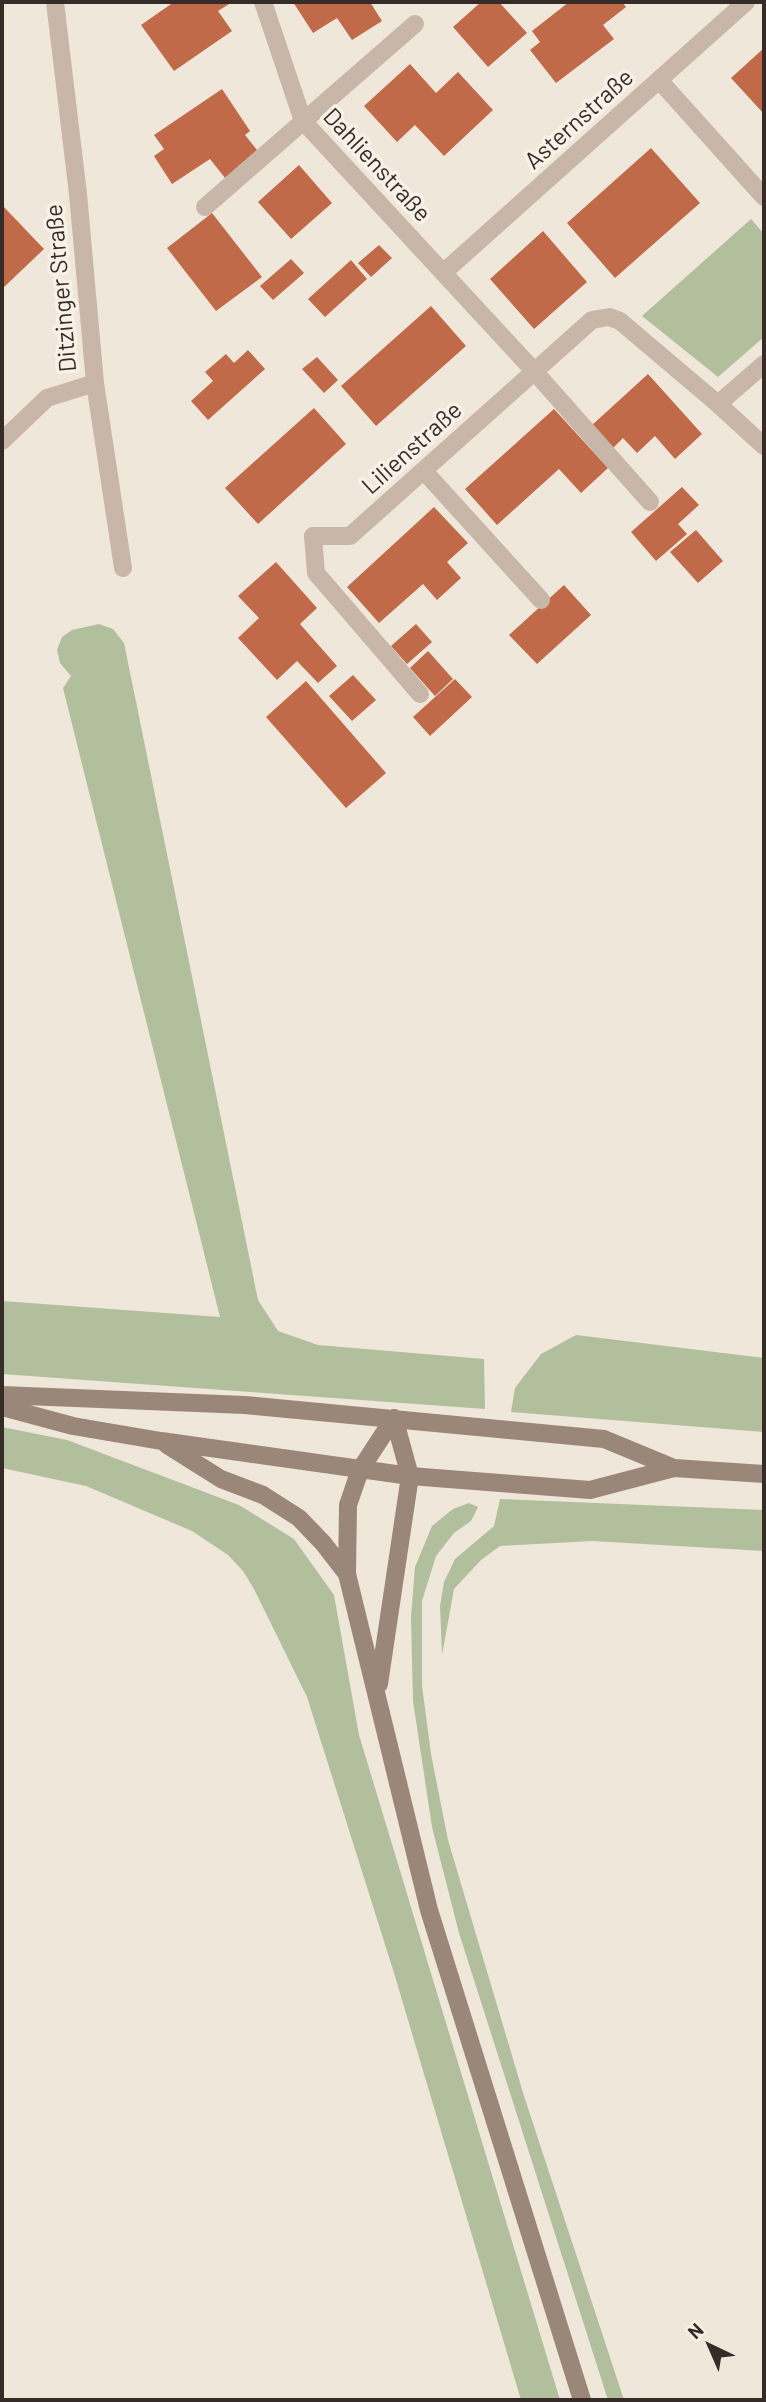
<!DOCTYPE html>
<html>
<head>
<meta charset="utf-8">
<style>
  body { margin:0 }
  #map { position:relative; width:766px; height:2402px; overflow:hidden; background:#f0e7db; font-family:Barlow,sans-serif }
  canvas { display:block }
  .frame { position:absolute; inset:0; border:4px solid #352c28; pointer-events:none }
  .north { position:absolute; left:675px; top:2311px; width:70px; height:70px; -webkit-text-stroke:5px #f8f1e7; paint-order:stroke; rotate:316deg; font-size:19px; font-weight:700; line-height:28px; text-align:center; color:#352c28 }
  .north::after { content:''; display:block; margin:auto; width:24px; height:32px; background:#352c28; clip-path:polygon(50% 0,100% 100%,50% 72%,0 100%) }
</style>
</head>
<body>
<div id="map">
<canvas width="766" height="2402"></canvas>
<div class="frame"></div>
<div class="north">N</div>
</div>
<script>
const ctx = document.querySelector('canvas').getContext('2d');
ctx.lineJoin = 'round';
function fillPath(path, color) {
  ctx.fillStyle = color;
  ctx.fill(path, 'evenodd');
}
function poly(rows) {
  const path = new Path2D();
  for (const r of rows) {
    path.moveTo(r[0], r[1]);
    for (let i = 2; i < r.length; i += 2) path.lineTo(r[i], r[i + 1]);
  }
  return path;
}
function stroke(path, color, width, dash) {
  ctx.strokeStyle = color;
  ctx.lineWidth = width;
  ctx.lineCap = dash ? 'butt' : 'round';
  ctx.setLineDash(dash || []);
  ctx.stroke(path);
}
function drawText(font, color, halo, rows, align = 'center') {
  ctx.font = font + ' Barlow,sans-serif';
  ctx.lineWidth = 7;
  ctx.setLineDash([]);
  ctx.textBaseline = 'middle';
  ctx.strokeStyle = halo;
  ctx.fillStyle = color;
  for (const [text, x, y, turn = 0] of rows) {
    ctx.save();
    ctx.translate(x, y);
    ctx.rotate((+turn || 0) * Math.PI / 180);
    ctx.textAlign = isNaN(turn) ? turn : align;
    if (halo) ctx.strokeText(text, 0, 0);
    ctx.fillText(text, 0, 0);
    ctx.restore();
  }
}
fillPath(poly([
  [751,219,764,234,764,337,718,377,642,316],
  [99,624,113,629,124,643,258,1300,278,1331,318,1345,484,1359,485,1409,2,1374,2,1301,220,1317,63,688,71,676,60,663,57,650,62,637,72,630],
  [576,1335,764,1358,764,1432,511,1412,515,1388,541,1354],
  [2,1427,67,1440,239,1505,294,1539,334,1595,359,1735,560,2400,521,2400,394,1973,307,1697,254,1589,243,1571,228,1555,192,1531,86,1486,2,1468],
  [500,1499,764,1510,764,1551,592,1541,500,1546,481,1560,454,1589,442,1655,440,1606,444,1582,455,1559,494,1526],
  [469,1503,478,1507,471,1521,454,1533,436,1556,422,1601,422,1686,431,1754,448,1840,524,2096,624,2400,608,2400,459,1933,432,1827,413,1701,411,1617,415,1567,432,1526,453,1509]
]), '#b2bf9c');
fillPath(poly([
  [174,2,227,2,229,4,218,11,232,31,174,71,141,25],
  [293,2,360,2,361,4,370,2,382,21,352,40,337,18,313,33],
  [481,2,499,2,527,33,488,67,453,27],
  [569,2,622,2,626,7,603,25,614,39,556,83,530,50,540,42,532,31],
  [764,48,764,114,731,78],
  [410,64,436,93,458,72,493,110,444,156,415,125,397,142,364,106],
  [222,89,250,131,245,135,257,150,225,178,210,159,172,184,154,156,164,149,154,135],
  [651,148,700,203,615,278,567,223],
  [299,165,332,203,291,239,258,202],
  [2,205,44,249,2,289],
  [212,213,262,277,216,311,167,248],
  [543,231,587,282,534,329,490,279],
  [379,245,392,258,371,277,358,263],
  [291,259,304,273,273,300,260,286],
  [351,260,367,279,325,317,308,299],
  [431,306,466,346,376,426,341,386],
  [248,350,265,369,208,420,191,401,213,381,205,372,226,354,234,363],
  [317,357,338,380,324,393,302,369],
  [648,374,702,434,675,459,655,436,637,453,623,438,612,449,591,426],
  [314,408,346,444,258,524,225,488],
  [554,409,608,468,581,493,559,469,497,525,465,489],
  [682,487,699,505,678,524,687,534,656,561,631,532],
  [434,507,468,543,447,562,461,578,437,600,423,584,379,623,347,587],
  [696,530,723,561,698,583,670,552],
  [276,562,317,608,300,624,337,666,318,683,297,661,277,680,238,638,259,618,238,596],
  [564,585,591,615,537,664,509,635],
  [416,624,432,642,407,664,391,646],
  [428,651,453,679,435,696,410,668],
  [353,675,376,700,352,721,329,696],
  [455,679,472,697,430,736,413,717],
  [306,681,386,773,346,808,266,717]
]), '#c06a49');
stroke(poly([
  [205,207,415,24],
  [534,371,650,502],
  [424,471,541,600],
  [313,536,316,573,420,694]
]), '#c8b7a8', 18);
stroke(poly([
  [55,2,78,194,95,383,123,568],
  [263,2,303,121,534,371],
  [659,80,764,197],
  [444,272,746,2],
  [764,364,718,404,764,446],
  [2,441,47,398,95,383],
  [313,536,350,536,592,320,609,317,620,321,718,404]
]), '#c8b7a8', 18);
stroke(poly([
  [2,1395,245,1405,604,1439,674,1468],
  [2,1407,73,1426,161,1441,410,1476,590,1490,674,1468,764,1474],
  [394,1418,360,1470,348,1505,347,1574,429,1910,582,2400],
  [167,1445,221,1479,263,1495,299,1518,323,1543,347,1574],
  [379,1684,410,1476,394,1418]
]), '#9b8779', 18);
drawText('24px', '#352c28', '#f8f1e7', [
  ["Asternstraße",579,119,-42],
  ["Dahlienstraße",377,165,47],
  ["Ditzinger Straße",61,288,-95],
  ["Lilienstraße",412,448,-42]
]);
</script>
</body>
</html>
